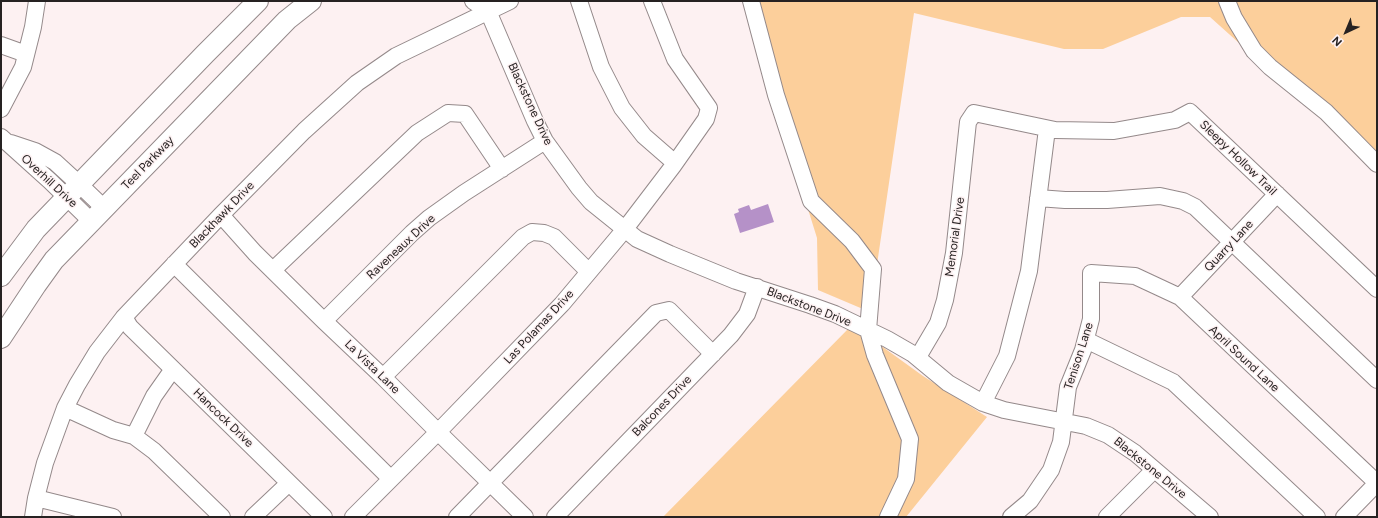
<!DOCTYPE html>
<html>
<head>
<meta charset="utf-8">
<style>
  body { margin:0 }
  #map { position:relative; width:1378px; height:518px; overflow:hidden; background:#fdf1f2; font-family:Figtree,sans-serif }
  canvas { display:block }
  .frame { position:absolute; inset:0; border:2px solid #262222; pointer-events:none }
  .north { position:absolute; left:1326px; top:12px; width:40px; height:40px; -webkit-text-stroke:3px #fdf1f2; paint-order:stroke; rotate:224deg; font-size:11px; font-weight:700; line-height:16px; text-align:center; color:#262222 }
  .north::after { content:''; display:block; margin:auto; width:14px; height:18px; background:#262222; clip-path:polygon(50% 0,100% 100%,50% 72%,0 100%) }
</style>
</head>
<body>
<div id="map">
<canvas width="1378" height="518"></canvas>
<div class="frame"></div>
<div class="north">N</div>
</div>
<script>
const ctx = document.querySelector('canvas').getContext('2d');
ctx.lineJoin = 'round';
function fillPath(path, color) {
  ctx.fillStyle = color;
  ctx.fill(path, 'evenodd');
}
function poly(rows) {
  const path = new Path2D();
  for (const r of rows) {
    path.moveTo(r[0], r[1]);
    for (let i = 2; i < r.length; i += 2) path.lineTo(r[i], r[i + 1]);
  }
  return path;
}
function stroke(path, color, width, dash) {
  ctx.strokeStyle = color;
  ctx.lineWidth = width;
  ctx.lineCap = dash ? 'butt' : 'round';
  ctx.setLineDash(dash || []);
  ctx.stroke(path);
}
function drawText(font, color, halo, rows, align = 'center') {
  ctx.font = font + ' Figtree,sans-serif';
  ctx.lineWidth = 3;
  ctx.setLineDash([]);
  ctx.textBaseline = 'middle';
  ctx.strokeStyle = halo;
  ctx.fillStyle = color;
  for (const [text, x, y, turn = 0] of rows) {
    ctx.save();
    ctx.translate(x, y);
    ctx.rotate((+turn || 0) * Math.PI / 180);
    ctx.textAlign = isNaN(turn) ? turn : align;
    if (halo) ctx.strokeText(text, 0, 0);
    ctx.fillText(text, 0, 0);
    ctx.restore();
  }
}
fillPath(poly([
  [748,1,1377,1,1377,173,1307,104,1210,17,1181,17,1103,49,1064,49,914,13,870,312,818,290,817,238,788,145],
  [848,329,880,345,923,376,987,417,906,517,663,517]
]), '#fccf9b');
fillPath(poly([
  [768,204,774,222,740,233,734,214,739,212,738,209,749,205,751,210]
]), '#b591c8');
const minor = poly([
  [473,1,488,11],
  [489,1,488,11,535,121,545,141,579,188,591,202,637,239,670,254,736,281,810,305,835,314,887,339,913,354,948,383,983,403,1004,410,1086,426,1108,435,1135,453,1210,517],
  [579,1,601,67,622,108,644,136,675,163],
  [751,1,776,95,811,201,852,241,873,269,868,330,875,355,910,439,906,479,888,517],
  [1227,1,1234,18,1254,51,1270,67,1326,112,1377,164],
  [1,45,26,54],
  [1,109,23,67,33,27,37,1],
  [1,137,50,181,91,221],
  [11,143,35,151,55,162,79,184,104,208],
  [1038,198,1065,200,1107,200,1160,196,1183,201,1195,207,1377,380],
  [221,215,255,253,324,321,383,377,438,432,525,517],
  [174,264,391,479],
  [273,270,417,133,448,113,465,114,502,169],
  [1180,297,1277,194],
  [124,317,130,327,324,517],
  [324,321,412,233,429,218,464,193,545,141],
  [1086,340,1173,382,1317,517],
  [918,357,938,323,945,300,954,253,968,122,974,113,1055,130,1114,131,1175,120,1190,112,1377,289],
  [383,377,523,237,532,232,544,233,554,237,589,272],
  [983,403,1007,356,1029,271,1047,129],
  [65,408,113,430,134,436,154,451,222,517],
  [134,436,154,396,173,369],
  [36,498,113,517],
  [33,517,36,498,45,463,65,408,77,385,97,352,124,317,221,215,304,131,357,83,396,56,510,1],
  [253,517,289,483],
  [353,517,438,432,562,304,625,229,673,166,706,119,709,108,675,59,652,1],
  [457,517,656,313,669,310,713,354],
  [555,517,731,335,747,314,757,287],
  [1011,517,1030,501,1051,470,1061,442,1068,387,1083,350,1091,319,1091,273,1135,276,1180,297,1377,483],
  [1107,517,1154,470],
  [1344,517,1377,483]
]);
const major = poly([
  [1,276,36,229,205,54,258,1],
  [1,338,36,285,54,260,287,20,311,1]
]);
stroke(minor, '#94898a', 18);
stroke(major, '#94898a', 22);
stroke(minor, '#fff', 16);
stroke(major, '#fff', 20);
drawText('12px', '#262222', '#fdf1f2', [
  ["Blackstone Drive",530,104,65],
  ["Sleepy Hollow Trail",1238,158,44],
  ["Teel Parkway",148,163,-46],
  ["Overhill Drive",49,181,43],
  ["Blackhawk Drive",222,215,-46],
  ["Memorial Drive",955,237,-82],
  ["Quarry Lane",1229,246,-47],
  ["Raveneaux Drive",401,247,-43],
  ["Blackstone Drive",809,307,21],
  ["Las Polamas Drive",539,327,-47],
  ["Tenison Lane",1079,356,-72],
  ["April Sound Lane",1244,359,43],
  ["La Vista Lane",372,367,44],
  ["Balcones Drive",662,406,-46],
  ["Hancock Drive",223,418,44],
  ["Blackstone Drive",1150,468,39]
]);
</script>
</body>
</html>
